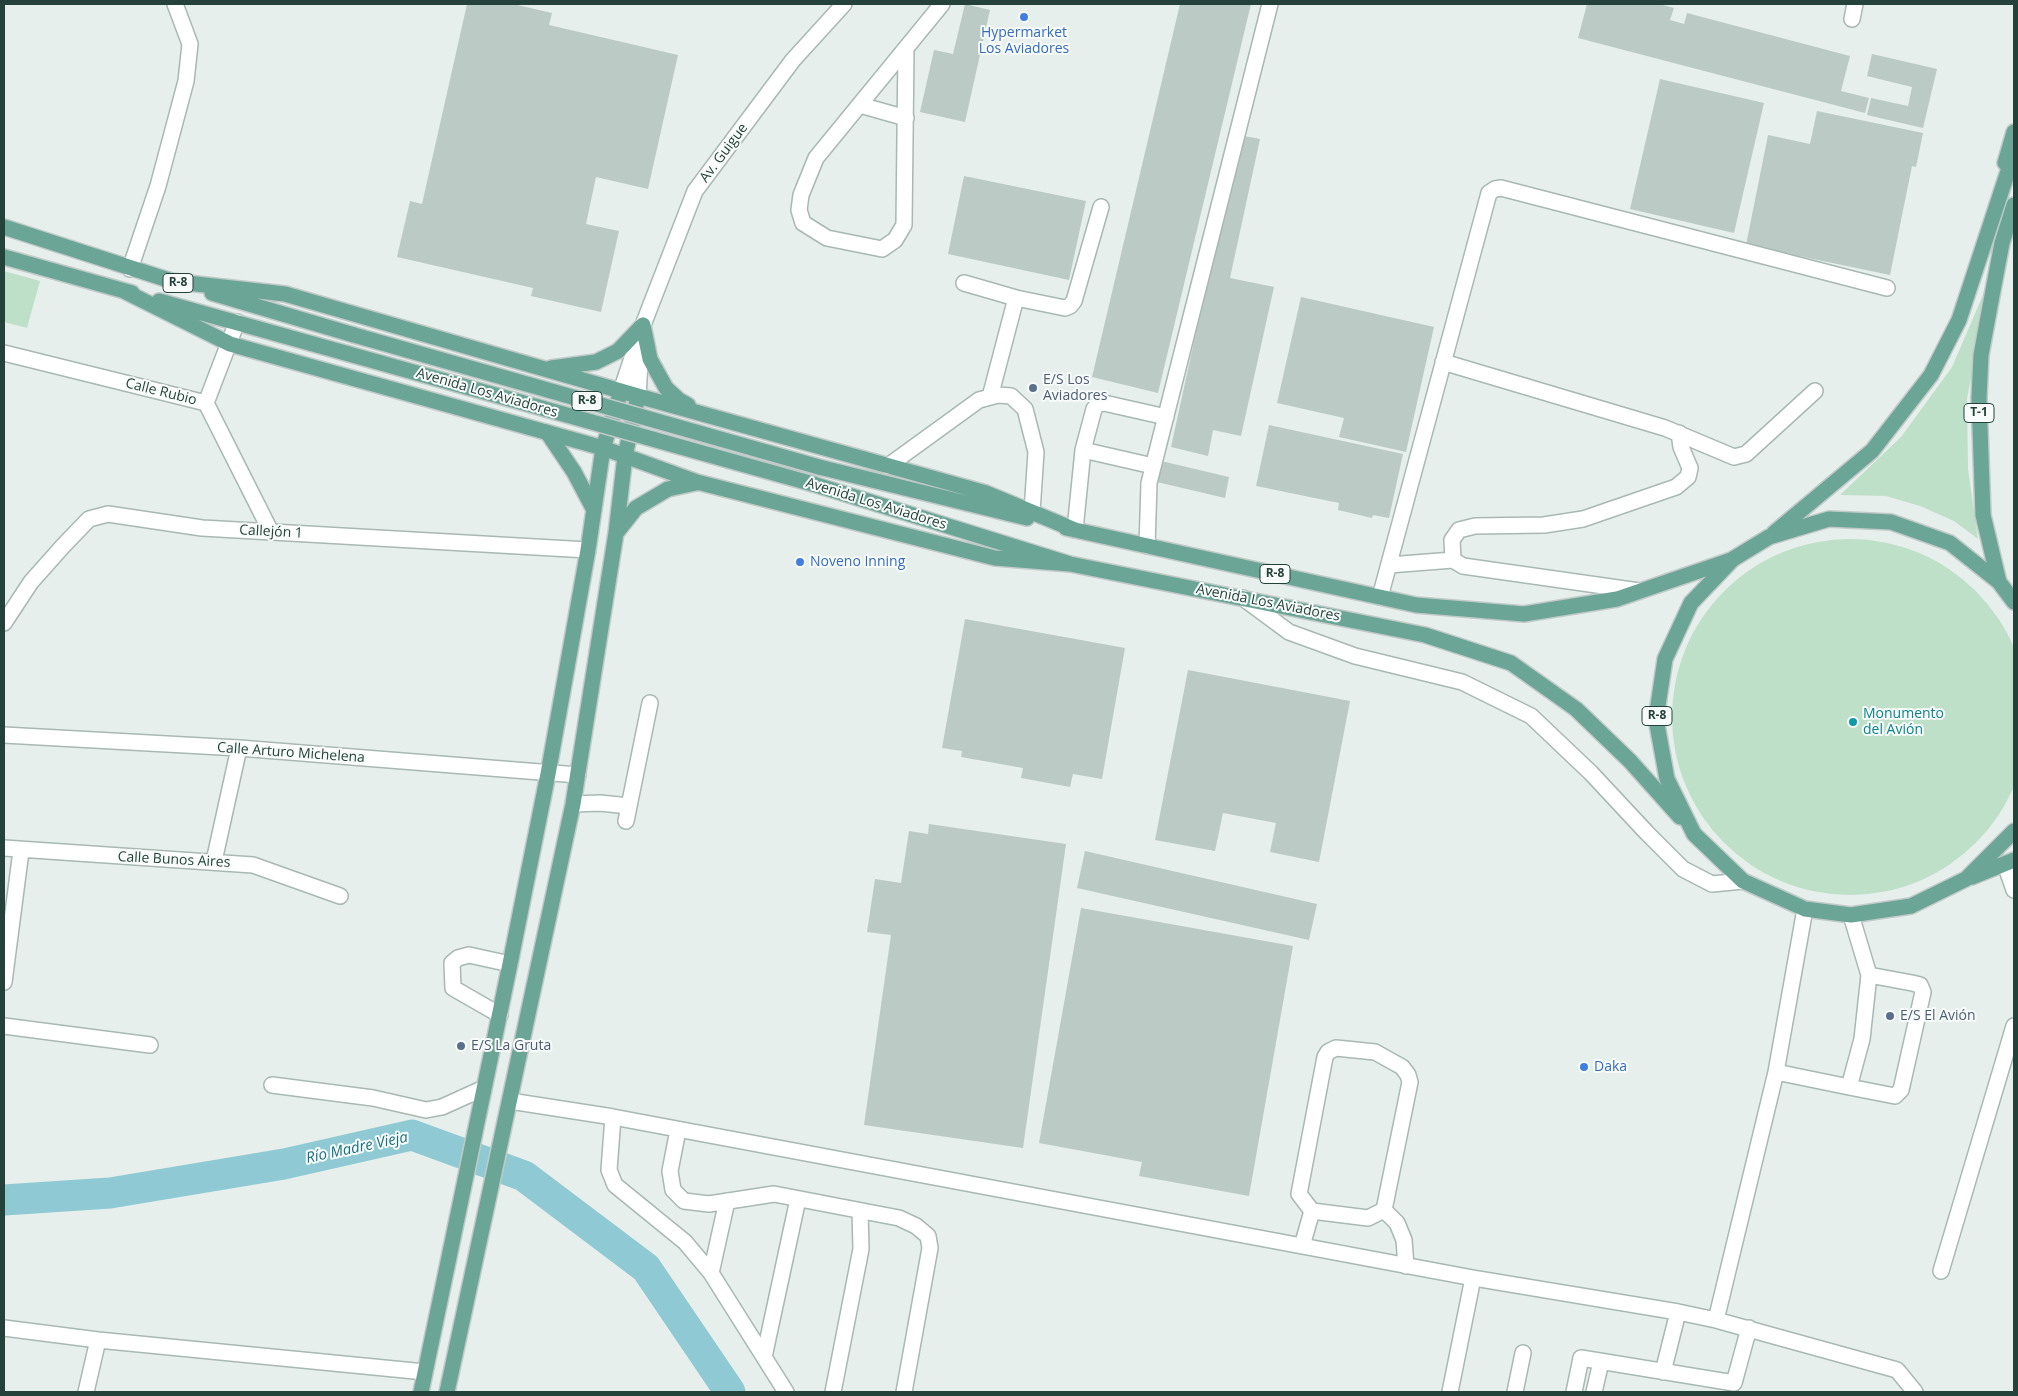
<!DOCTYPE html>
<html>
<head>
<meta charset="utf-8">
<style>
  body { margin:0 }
  #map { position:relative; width:2018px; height:1396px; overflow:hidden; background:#e6efeb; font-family:"Open Sans",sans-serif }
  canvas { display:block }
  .frame { position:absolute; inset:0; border:5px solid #24423a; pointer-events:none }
</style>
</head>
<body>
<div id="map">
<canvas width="2018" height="1396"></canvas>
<div class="frame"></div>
</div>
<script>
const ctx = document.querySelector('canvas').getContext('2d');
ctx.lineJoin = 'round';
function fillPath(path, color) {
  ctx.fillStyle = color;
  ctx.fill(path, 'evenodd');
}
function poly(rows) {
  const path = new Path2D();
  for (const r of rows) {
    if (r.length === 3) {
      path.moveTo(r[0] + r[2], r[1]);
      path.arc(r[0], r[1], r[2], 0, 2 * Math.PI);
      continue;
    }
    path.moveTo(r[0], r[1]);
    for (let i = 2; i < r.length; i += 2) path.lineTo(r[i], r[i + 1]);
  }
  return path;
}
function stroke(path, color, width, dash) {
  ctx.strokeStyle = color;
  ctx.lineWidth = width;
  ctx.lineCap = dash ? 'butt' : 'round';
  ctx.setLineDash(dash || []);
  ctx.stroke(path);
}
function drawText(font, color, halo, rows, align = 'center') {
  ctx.font = font + ' "Open Sans",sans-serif';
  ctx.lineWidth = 4;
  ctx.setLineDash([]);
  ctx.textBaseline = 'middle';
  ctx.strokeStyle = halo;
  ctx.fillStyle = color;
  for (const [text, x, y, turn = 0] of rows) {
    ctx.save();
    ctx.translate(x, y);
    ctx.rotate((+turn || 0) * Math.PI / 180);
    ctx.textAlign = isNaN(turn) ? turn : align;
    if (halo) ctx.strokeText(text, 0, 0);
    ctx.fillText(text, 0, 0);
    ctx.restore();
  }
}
fillPath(poly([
  [4,271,40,281,27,328,4,322],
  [1989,281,1967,399,1968,469,1978,539,1954,521,1920,506,1886,496,1840,495,1901,437,1952,367],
  [1850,717,178]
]), '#bfe0c8');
stroke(poly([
  [4,1200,110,1193,284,1164,412,1135,524,1176,646,1268,730,1392]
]), '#8ec9d4', 31);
fillPath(poly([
  [467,4,513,4,552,13,549,25,678,55,648,189,596,177,586,224,619,231,601,312,531,296,533,288,397,257,410,201,422,204],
  [965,4,990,10,965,122,920,112,934,50,953,54],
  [1180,4,1251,4,1158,393,1092,377],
  [1587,4,1659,4,1674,8,1670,20,1684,24,1687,13,1850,56,1841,91,1869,98,1865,113,1578,38],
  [1872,54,1937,69,1923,128,1867,115,1871,98,1908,106,1912,87,1867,76],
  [1660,79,1764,103,1734,233,1630,209],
  [1817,111,1923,133,1916,167,1912,166,1890,275,1746,245,1768,135,1810,144],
  [1239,135,1260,139,1230,278,1274,287,1241,436,1213,430,1208,456,1171,447],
  [964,176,1086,201,1069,280,948,254],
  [1301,297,1434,327,1406,452,1339,437,1344,418,1277,403],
  [1269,425,1403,454,1389,518,1373,515,1372,518,1338,510,1339,503,1256,486],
  [1161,461,1229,477,1225,498,1157,482],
  [965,619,1125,648,1102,779,1073,774,1070,787,1021,778,1023,768,961,757,962,751,942,748],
  [1188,670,1350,701,1319,862,1270,852,1276,823,1223,813,1215,851,1155,840],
  [929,824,1066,844,1023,1148,864,1125,891,935,867,932,875,879,901,883,909,831,928,834],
  [1085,851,1317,904,1309,940,1077,888],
  [1081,908,1293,946,1249,1196,1139,1176,1142,1162,1039,1143]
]), '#bbcac4');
const minor = poly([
  [1852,19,1855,4],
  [906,48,904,225,895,240,882,249,827,238,803,223,799,210,801,195,816,158,942,4],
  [860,105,906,118],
  [130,269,158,186,186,81,190,44,175,4],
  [964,283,1016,298],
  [4,353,206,403,271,532],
  [1443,362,1665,428,1734,457,1746,454,1815,391],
  [621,391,643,325,695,191,793,60,844,4],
  [638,396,641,346],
  [990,397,1016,298,1065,308,1070,306,1074,301,1101,207],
  [206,403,237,322],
  [888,466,979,400,998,395,1011,396,1025,409,1036,452,1032,512],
  [1153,466,1083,450,1094,409,1098,404,1104,403,1166,417],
  [1075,530,1083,450],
  [1147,546,1149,483,1270,4],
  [1389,565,1453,560],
  [1639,591,1463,566,1453,560,1452,540,1459,530,1475,526,1544,525,1583,519,1676,487,1688,477,1690,468,1681,447,1679,433],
  [1380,597,1489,193,1495,189,1501,188,1887,288],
  [1243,598,1289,632,1355,656,1462,682,1531,716,1591,773,1647,833,1683,869,1712,884,1743,881],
  [4,623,31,582,63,546,89,519,108,514,202,528,588,550],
  [4,735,239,748,578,775],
  [573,804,600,803,629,806],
  [626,821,650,703],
  [4,848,253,865,340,896],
  [214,861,239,748],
  [2005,864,2014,890],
  [4,982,21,851],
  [500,1015,453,988,452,963,458,958,469,955,510,964],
  [4,1026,150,1045],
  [1336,1048,1375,1052,1402,1067,1408,1075,1410,1082,1384,1210,1368,1218,1312,1211,1299,1194,1325,1057,1328,1052,1336,1048],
  [1776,1072,1849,1087,1862,1039,1869,975,1851,915],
  [272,1085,373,1098,426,1110,442,1107,484,1088],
  [1849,1087,1895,1096,1901,1090,1923,992,1920,985,1912,983,1869,975],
  [510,1101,613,1117,1473,1278,1678,1312,1716,1320,1776,1072,1805,909],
  [613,1117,609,1170,615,1185,685,1242,711,1273,786,1392],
  [678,1130,670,1171,673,1190,684,1201,709,1204,774,1194,899,1218,916,1226,928,1236,930,1248,904,1392],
  [1384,1210,1397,1223,1404,1240,1406,1266],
  [1302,1246,1312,1211],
  [1941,1271,2014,1026],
  [711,1273,727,1201],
  [1716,1320,1897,1370,1915,1392],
  [4,1328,98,1340,425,1372],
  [764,1357,798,1199],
  [1663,1372,1678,1312],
  [86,1392,98,1340],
  [833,1392,861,1249,860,1211],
  [1450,1392,1473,1278],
  [1515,1392,1523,1353],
  [1574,1392,1581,1358,1734,1383,1749,1328],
  [1594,1392,1601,1362]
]);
const major = poly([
  [2005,163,2014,132],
  [4,227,178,283],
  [4,257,132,293],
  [170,281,285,294,638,396,986,493,1075,530],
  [124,291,230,344,603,448,697,482,995,558,1070,564],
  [212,293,354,335],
  [159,301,349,354],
  [643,325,650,359,666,388,679,400,688,405],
  [551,368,596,362,618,351,643,325],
  [547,432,574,472,594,510],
  [819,467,1027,518],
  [813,484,1070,564,1425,635,1511,663,1576,709,1630,761,1680,817],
  [1066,528,1416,605,1524,614,1617,599,1731,560],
  [617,532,636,508,668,489,696,483],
  [1774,533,1872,451,1931,375,1959,320,2014,153],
  [1999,582,1983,515,1979,398,1981,355,1991,301,2002,243,2014,205],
  [2014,602,1999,582,1950,543,1891,522,1829,519,1769,537,1733,559,1691,603,1665,659,1656,719,1667,779,1694,834,1743,881,1805,909,1851,915,1911,906,1966,879,2014,831],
  [1972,877,2014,860],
  [421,1392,510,964,548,774,588,550,603,448,621,391],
  [447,1392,573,804,616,533,625,456,638,396]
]);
stroke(minor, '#a8b8b2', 18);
stroke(major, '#c2cac8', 18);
stroke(minor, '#fff', 15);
stroke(major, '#6aa596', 15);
const majorBridge = poly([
  [354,335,819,467],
  [349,354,813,484]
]);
stroke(majorBridge, '#c2cac8', 18, []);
stroke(majorBridge, '#6aa596', 15);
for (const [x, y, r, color] of [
  [1024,17,5,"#3f7fe0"],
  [1033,388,5,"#5c6f8a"],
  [800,562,5,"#3f7fe0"],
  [1853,722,5,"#0f9aa8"],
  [1890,1016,5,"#5c6f8a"],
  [461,1046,5,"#5c6f8a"],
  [1584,1067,5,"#3f7fe0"]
]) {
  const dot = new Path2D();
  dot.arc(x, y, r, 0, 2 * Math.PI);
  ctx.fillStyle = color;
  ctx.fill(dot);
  stroke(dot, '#f7fbf9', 2);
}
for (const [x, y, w] of [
  [178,283,30],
  [587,401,30],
  [1979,413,30],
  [1275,574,30],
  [1657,716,30]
]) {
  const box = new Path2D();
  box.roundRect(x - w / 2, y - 9.5, w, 19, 4);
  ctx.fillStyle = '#f7fbf9';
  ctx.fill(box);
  stroke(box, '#24423a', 1);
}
drawText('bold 12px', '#24423a', null, [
  ["R-8",178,283],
  ["R-8",587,401],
  ["T-1",1979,413],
  ["R-8",1275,574],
  ["R-8",1657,716]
]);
drawText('14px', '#366cbe', '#f7fbf9', [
  ["Hypermarket",1024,33,"center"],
  ["Los Aviadores",1024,49,"center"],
  ["Noveno Inning",810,562],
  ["Daka",1594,1067]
], 'left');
drawText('14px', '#24423a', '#f7fbf9', [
  ["Av. Guigue",724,153,-53],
  ["Calle Rubio",161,392,14],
  ["Avenida Los Aviadores",487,393,16],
  ["Avenida Los Aviadores",876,504,17],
  ["Callejón 1",271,532,3],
  ["Avenida Los Aviadores",1268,603,11],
  ["Calle Arturo Michelena",291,753,4],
  ["Calle Bunos Aires",174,860,3]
]);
drawText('14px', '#4e5e75', '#f7fbf9', [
  ["E/S Los",1043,380],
  ["Aviadores",1043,396],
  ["E/S El Avión",1900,1016],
  ["E/S La Gruta",471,1046]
], 'left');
drawText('14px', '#0d838f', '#f7fbf9', [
  ["Monumento",1863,714],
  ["del Avión",1863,730]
], 'left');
drawText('italic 15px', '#1c6f80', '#f7fbf9', [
  ["Río Madre Vieja",357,1148,-12]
]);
</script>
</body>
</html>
